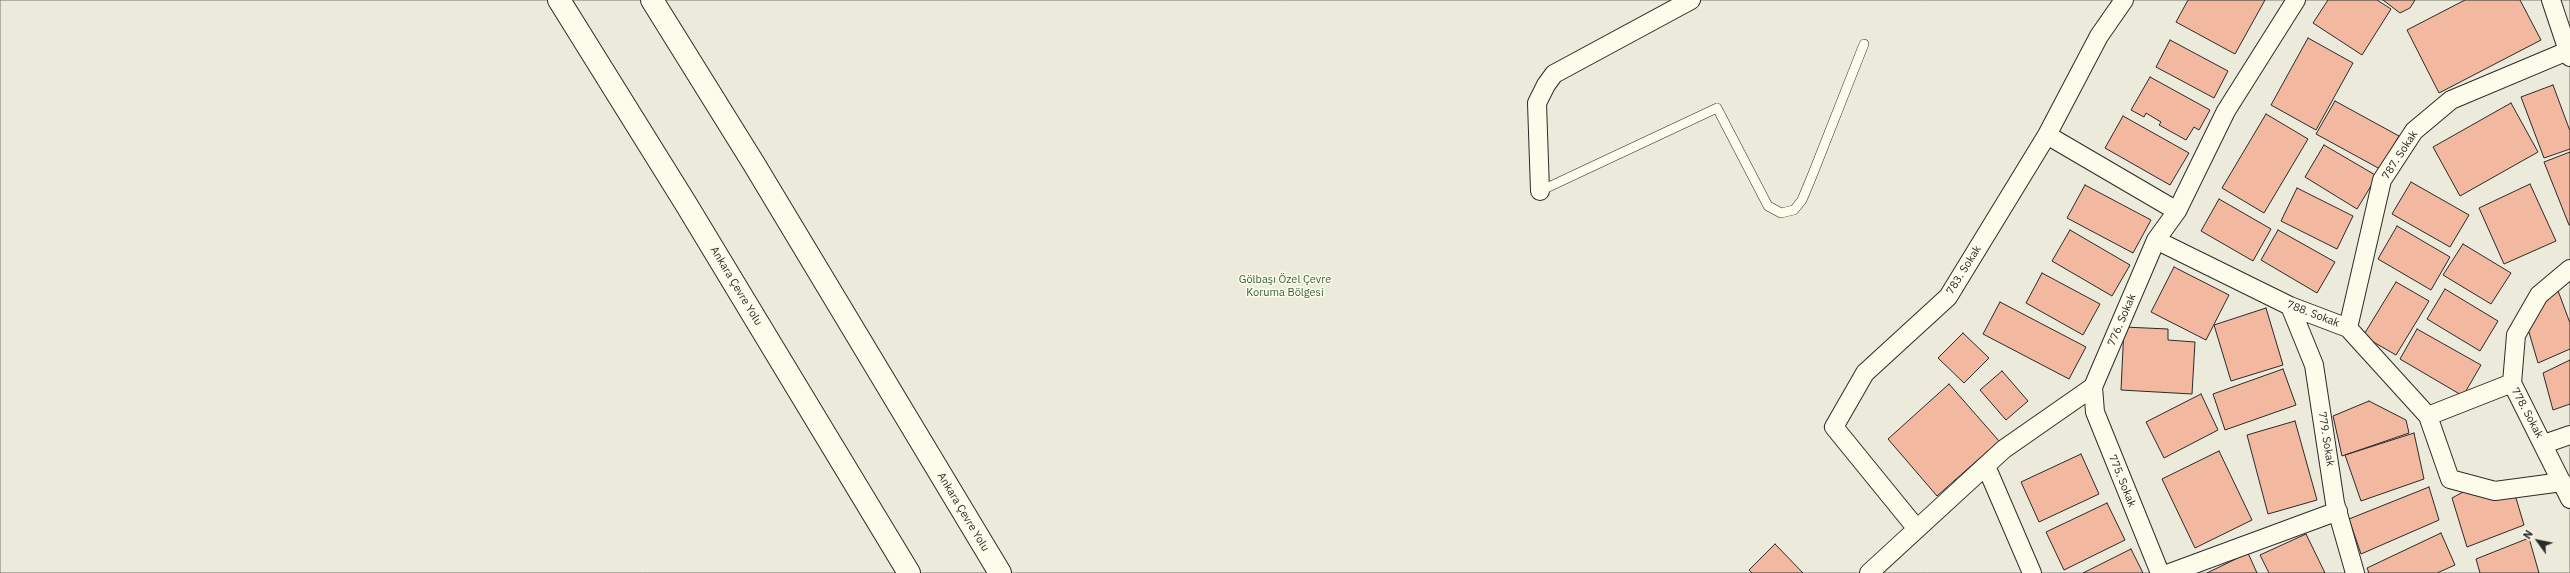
<!DOCTYPE html>
<html>
<head>
<meta charset="utf-8">
<style>
  body { margin:0 }
  #map { position:relative; width:2570px; height:573px; overflow:hidden; background:#fdfbea; font-family:"IBM Plex Sans",sans-serif }
  canvas { display:block }
  .north { position:absolute; left:2518px; top:521px; width:40px; height:40px; -webkit-text-stroke:3px #fdfbea; paint-order:stroke; rotate:303deg; font-size:11px; font-weight:700; line-height:16px; text-align:center; color:#2b2b2b }
  .north::after { content:''; display:block; margin:auto; width:14px; height:18px; background:#2b2b2b; clip-path:polygon(50% 0,100% 100%,50% 72%,0 100%) }
</style>
</head>
<body>
<div id="map">
<canvas width="2570" height="573"></canvas>
<div class="north">N</div>
</div>
<script>
const ctx = document.querySelector('canvas').getContext('2d');
ctx.lineJoin = 'round';
function fillPath(path, color) {
  ctx.fillStyle = color;
  ctx.fill(path, 'evenodd');
}
function poly(rows) {
  const path = new Path2D();
  for (const r of rows) {
    path.moveTo(r[0], r[1]);
    for (let i = 2; i < r.length; i += 2) path.lineTo(r[i], r[i + 1]);
  }
  return path;
}
function stroke(path, color, width, dash) {
  ctx.strokeStyle = color;
  ctx.lineWidth = width;
  ctx.lineCap = dash ? 'butt' : 'round';
  ctx.setLineDash(dash || []);
  ctx.stroke(path);
}
function drawText(font, color, halo, rows, align = 'center') {
  ctx.font = font + ' "IBM Plex Sans",sans-serif';
  ctx.lineWidth = 3;
  ctx.setLineDash([]);
  ctx.textBaseline = 'middle';
  ctx.strokeStyle = halo;
  ctx.fillStyle = color;
  for (const [text, x, y, turn = 0] of rows) {
    ctx.save();
    ctx.translate(x, y);
    ctx.rotate((+turn || 0) * Math.PI / 180);
    ctx.textAlign = isNaN(turn) ? turn : align;
    if (halo) ctx.strokeText(text, 0, 0);
    ctx.fillText(text, 0, 0);
    ctx.restore();
  }
}
const green = poly([
  [0,0,2570,0,2570,573,0,573,0,0]
]);
fillPath(green, '#ecebdb');
stroke(green, '#74746e', 1);
const building = poly([
  [2188,0,2265,0,2235,54,2176,22,2188,0],
  [2328,0,2377,0,2391,9,2362,55,2313,23,2328,0],
  [2383,0,2415,0,2410,8,2400,13,2383,0],
  [2465,0,2520,0,2541,40,2439,93,2407,30,2465,0],
  [2308,38,2353,63,2316,130,2271,105,2308,38],
  [2170,40,2228,71,2214,98,2156,67,2170,40],
  [2150,77,2210,110,2199,130,2194,127,2186,140,2159,125,2161,122,2146,113,2144,117,2131,110,2150,77],
  [2553,85,2570,131,2570,149,2544,158,2521,97,2553,85],
  [2335,101,2399,136,2380,169,2316,134,2335,101],
  [2511,103,2538,152,2460,196,2433,147,2511,103],
  [2266,114,2308,139,2264,213,2222,188,2266,114],
  [2123,116,2189,153,2170,185,2105,148,2123,116],
  [2324,145,2377,176,2357,209,2305,177,2324,145],
  [2570,152,2570,225,2569,225,2544,162,2570,152],
  [2411,182,2469,215,2450,247,2392,214,2411,182],
  [2530,184,2556,241,2504,264,2479,208,2530,184],
  [2085,185,2151,220,2133,253,2067,218,2085,185],
  [2297,188,2353,216,2337,249,2281,221,2297,188],
  [2219,199,2271,229,2253,261,2201,231,2219,199],
  [2397,226,2450,257,2431,290,2378,259,2397,226],
  [2070,230,2130,265,2112,296,2052,261,2070,230],
  [2278,230,2335,262,2317,293,2261,260,2278,230],
  [2463,244,2511,273,2491,304,2443,275,2463,244],
  [2174,267,2229,295,2206,340,2151,312,2174,267],
  [2042,273,2100,304,2083,335,2026,303,2042,273],
  [2396,282,2429,301,2396,355,2363,336,2396,282],
  [2557,288,2570,323,2570,349,2538,363,2528,329,2543,299,2557,288],
  [2445,289,2498,321,2480,351,2427,319,2445,289],
  [2000,302,2086,347,2069,379,1983,334,2000,302],
  [2266,308,2283,365,2231,381,2214,325,2266,308],
  [2124,327,2168,329,2168,340,2195,342,2192,394,2121,390,2124,327],
  [2417,329,2481,365,2463,396,2400,359,2417,329],
  [1963,333,1989,358,1964,383,1938,358,1963,333],
  [2570,360,2570,404,2553,410,2543,373,2570,360],
  [2283,369,2296,405,2225,430,2213,394,2283,369],
  [2002,371,2028,401,2006,420,1980,390,2002,371],
  [1949,384,1999,441,1937,496,1888,439,1949,384],
  [2201,394,2218,430,2164,458,2146,422,2201,394],
  [2369,401,2406,420,2409,433,2342,456,2333,416,2369,401],
  [2295,421,2317,500,2268,514,2247,435,2295,421],
  [2414,433,2424,479,2361,501,2345,455,2414,433],
  [2219,451,2252,520,2195,548,2162,479,2219,451],
  [2081,454,2099,494,2039,522,2021,482,2081,454],
  [2429,487,2439,520,2361,554,2349,519,2429,487],
  [2467,490,2516,498,2524,525,2467,547,2452,498,2467,490],
  [2107,503,2125,540,2064,570,2046,532,2107,503],
  [2441,533,2455,565,2437,573,2369,573,2367,568,2441,533],
  [2306,534,2325,573,2269,573,2260,555,2306,534],
  [2529,538,2539,573,2480,573,2476,559,2529,538],
  [1775,544,1803,573,1752,573,1749,570,1775,544],
  [2131,549,2143,573,2083,573,2131,549],
  [2248,553,2257,573,2207,573,2248,553]
]);
fillPath(building, '#f2b8a0');
stroke(building, '#2b2b2b', 1);
const service = poly([
  [1540,191,1717,108,1768,206,1781,213,1794,210,1802,200,1812,176,1864,44]
]);
const minor = poly([
  [2551,0,2570,57],
  [2047,135,2177,211],
  [1540,191,1537,103,1546,85,1554,74,1691,0],
  [2156,240,2290,306,2348,328,2428,416,2512,383],
  [2570,269,2539,295,2516,335,2512,383,2570,499],
  [2290,306,2314,365,2335,503,2355,573],
  [2348,328,2382,180,2414,131,2451,100,2570,50],
  [2093,387,2095,412,2160,573],
  [2428,416,2450,479,2495,491,2562,482],
  [2544,444,2570,435],
  [1986,466,2032,573],
  [1917,529,1834,427,1865,373,1948,297,2047,135,2099,36,2124,0],
  [1869,573,2004,449,2093,387,2156,240,2177,211,2226,111,2296,0],
  [2170,573,2338,511]
]);
const motorway = poly([
  [559,0,686,204,909,573],
  [652,0,754,164,1000,573]
]);
stroke(service, '#2b2b2b', 10);
stroke(minor, '#2b2b2b', 20);
stroke(motorway, '#2b2b2b', 24);
stroke(service, '#fdfbea', 9);
stroke(minor, '#fdfbea', 18);
stroke(motorway, '#fdfbea', 22);
drawText('11px', '#2b2b2b', '#fdfbea', [
  ["787. Sokak",2400,155,-57],
  ["783. Sokak",1964,270,-58],
  ["Ankara Çevre Yolu",736,286,59],
  ["788. Sokak",2313,314,21],
  ["776. Sokak",2122,320,-67],
  ["778. Sokak",2527,413,62],
  ["779. Sokak",2326,439,81],
  ["775. Sokak",2122,481,68],
  ["Ankara Çevre Yolu",963,512,59]
]);
drawText('11px', '#34623c', '#fdfbea', [
  ["Gölbaşı Özel Çevre",1285,280],
  ["Koruma Bölgesi",1285,293]
]);
</script>
</body>
</html>
